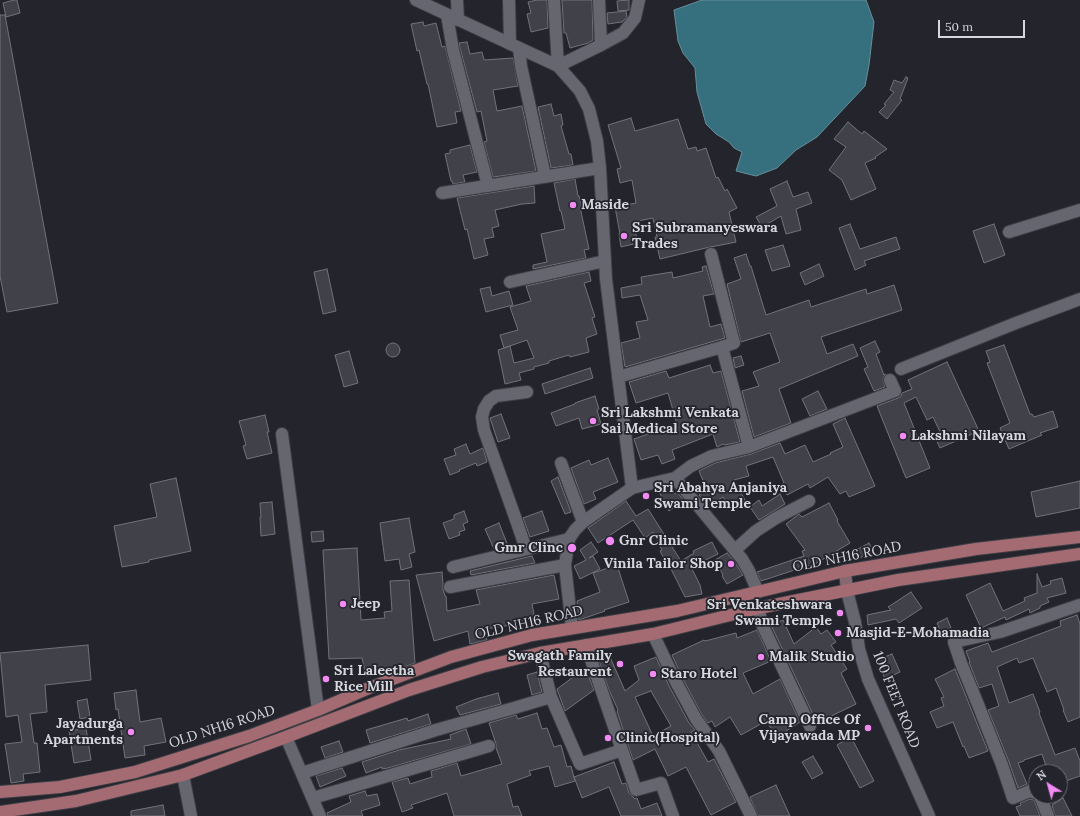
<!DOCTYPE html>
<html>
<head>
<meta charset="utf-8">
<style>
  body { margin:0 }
  #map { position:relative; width:1080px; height:816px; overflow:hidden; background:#23242c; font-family:Lora,serif }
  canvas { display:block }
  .north { position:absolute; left:1028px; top:764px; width:40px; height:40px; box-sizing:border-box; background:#23242c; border:1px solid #6b6c73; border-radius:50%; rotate:323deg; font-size:11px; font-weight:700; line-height:16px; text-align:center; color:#d7d8dd }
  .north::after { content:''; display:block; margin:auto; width:14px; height:18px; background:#f28af3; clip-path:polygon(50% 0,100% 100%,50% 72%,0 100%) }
  .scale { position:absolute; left:938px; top:20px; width:87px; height:18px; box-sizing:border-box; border:2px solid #d7d8dd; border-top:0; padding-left:5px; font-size:12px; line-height:14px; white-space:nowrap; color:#d7d8dd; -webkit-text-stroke:3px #23242c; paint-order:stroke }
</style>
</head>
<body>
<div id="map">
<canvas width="1080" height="816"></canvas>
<div class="north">N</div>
<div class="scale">50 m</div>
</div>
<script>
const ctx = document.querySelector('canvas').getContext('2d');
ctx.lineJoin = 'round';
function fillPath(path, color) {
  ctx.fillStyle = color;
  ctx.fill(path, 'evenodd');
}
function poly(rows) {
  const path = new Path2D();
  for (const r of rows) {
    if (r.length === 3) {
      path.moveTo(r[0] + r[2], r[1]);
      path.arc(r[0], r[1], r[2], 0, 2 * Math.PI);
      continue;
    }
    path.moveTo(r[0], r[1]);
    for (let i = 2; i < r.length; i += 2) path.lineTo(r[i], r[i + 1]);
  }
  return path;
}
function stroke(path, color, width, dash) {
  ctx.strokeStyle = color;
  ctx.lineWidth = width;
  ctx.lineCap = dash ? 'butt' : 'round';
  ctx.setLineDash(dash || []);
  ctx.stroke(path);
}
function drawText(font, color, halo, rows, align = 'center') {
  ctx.font = font + ' Lora,serif';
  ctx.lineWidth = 3.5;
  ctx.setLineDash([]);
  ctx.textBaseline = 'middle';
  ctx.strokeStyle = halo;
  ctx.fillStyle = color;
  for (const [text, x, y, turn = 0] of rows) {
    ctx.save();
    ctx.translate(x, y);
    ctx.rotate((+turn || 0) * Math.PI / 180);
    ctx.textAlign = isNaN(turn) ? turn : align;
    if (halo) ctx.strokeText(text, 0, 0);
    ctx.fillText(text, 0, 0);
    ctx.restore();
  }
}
const water = poly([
  [702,0,866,0,874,22,869,65,865,86,817,137,796,150,777,168,756,176,736,171,742,152,734,148,729,142,716,134,706,124,697,92,695,68,683,53,678,41,674,10,702,0]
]);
fillPath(water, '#36707f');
stroke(water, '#668f9b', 1);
const building = poly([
  [14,0,17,0,20,13,6,17,3,3,14,0],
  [537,0,547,0,548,28,531,32,527,14,531,13,528,2,537,0],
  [562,0,592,0,593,40,588,43,570,48,566,33,564,33,562,0],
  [629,0,629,10,618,11,617,1,629,0],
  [626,11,627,17,622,22,608,24,607,13,626,11],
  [0,15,5,15,58,303,7,312,0,276,0,15],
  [423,22,424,26,436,23,442,47,445,46,461,111,455,112,457,123,437,127,428,84,427,84,419,50,417,51,411,24,423,22],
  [467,42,470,54,482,52,484,60,513,58,518,86,493,90,497,111,522,106,536,171,493,177,484,142,487,141,481,111,477,112,460,48,459,43,467,42],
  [906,77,908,78,900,99,902,100,887,119,879,112,886,105,884,104,894,92,890,90,894,80,902,83,906,77],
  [551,104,554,116,561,114,563,125,561,126,569,154,571,154,573,165,551,168,538,107,551,104],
  [631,118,635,131,678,119,688,149,696,147,697,151,706,148,716,178,718,177,725,191,727,189,737,208,729,212,736,242,716,246,710,247,660,259,655,237,657,237,653,218,633,222,638,243,621,247,619,234,620,234,615,207,636,203,632,180,620,183,617,169,621,168,608,125,631,118],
  [848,122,862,134,864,131,887,149,875,157,876,158,865,163,876,189,851,200,842,180,829,170,846,147,834,139,848,122],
  [470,145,477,172,463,175,465,182,453,184,452,181,451,181,445,154,450,153,450,150,470,145],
  [575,179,578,196,579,196,582,207,580,207,589,249,584,250,586,258,533,269,533,265,547,262,541,234,565,229,561,211,560,211,554,183,575,179],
  [787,181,793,197,808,192,812,203,796,209,801,230,786,234,781,216,762,227,756,217,777,206,770,189,787,181],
  [534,186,535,203,522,204,495,210,499,226,492,228,494,237,484,239,488,255,474,259,467,229,465,230,457,198,534,186],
  [850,224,860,249,896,237,900,249,864,261,866,265,855,270,839,228,850,224],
  [994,224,1005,255,984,263,973,231,994,224],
  [783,245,790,266,772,271,765,250,783,245],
  [746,254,750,266,751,266,766,315,809,300,811,307,866,289,867,294,894,285,902,310,821,337,827,354,853,344,858,356,779,389,791,423,754,437,742,391,759,386,753,372,780,362,770,333,741,342,727,284,741,279,734,258,746,254],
  [819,264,824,276,805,285,800,273,819,264],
  [706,266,714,294,703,296,710,327,721,324,725,338,625,367,621,343,640,338,636,322,648,320,640,295,622,298,621,288,642,284,641,277,672,272,673,278,703,271,702,267,706,266],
  [327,269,336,311,323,314,314,272,327,269],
  [589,272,591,281,584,283,595,317,592,318,597,334,586,338,589,352,570,357,569,355,549,361,549,363,534,367,534,369,519,373,521,380,505,384,498,350,510,346,514,363,534,358,527,340,504,348,500,335,518,330,510,307,531,301,526,286,589,272],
  [490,287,492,296,509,291,513,305,486,312,480,289,490,287],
  [875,341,880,352,876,354,884,375,886,374,884,376,883,380,885,387,874,391,864,369,868,367,860,348,875,341],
  [393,350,7],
  [1004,345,1030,414,1032,414,1034,417,1053,411,1058,427,1040,433,1042,435,1009,449,1000,428,1010,423,987,363,990,362,986,351,1004,345],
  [349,351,358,383,344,387,335,355,349,351],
  [741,356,744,365,735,368,733,358,741,356],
  [947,362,979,431,940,448,935,437,941,434,933,417,927,420,916,397,904,403,930,468,906,478,877,406,898,398,901,396,902,393,912,389,908,380,947,362],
  [710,365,713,373,721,371,740,442,724,445,723,444,717,447,713,434,672,450,675,459,662,464,658,455,641,460,634,439,677,424,668,393,636,403,629,382,666,371,669,378,710,365],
  [590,368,593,378,545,394,542,384,590,368],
  [818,391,827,409,810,416,802,399,818,391],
  [595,396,599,409,597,410,601,424,582,429,579,418,556,426,551,413,575,404,575,403,595,396],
  [501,414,510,438,498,442,490,418,501,414],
  [265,415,269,432,267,432,272,453,247,459,243,446,246,445,239,421,265,415],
  [845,418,875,486,849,497,846,491,840,494,828,477,810,488,808,484,787,495,782,484,784,483,773,457,746,466,749,476,734,480,745,500,730,508,723,497,708,506,699,495,707,490,699,471,715,463,751,454,780,443,785,454,805,445,813,462,831,454,830,453,843,447,833,424,845,418],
  [466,444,470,454,483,448,487,462,477,466,476,463,459,470,460,471,450,475,444,459,456,455,454,449,466,444],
  [608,458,618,482,593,492,596,499,584,504,571,468,589,460,591,465,608,458],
  [558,477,571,512,565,514,551,481,558,477],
  [176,478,191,551,149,560,149,562,122,567,114,526,157,517,150,484,176,478],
  [1080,481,1080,508,1036,517,1031,492,1080,481],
  [670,487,674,494,677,492,684,501,669,511,658,490,670,487],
  [780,494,785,504,759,520,750,507,759,500,762,506,780,494],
  [626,501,636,516,648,509,681,561,694,553,693,551,712,542,718,554,691,567,700,585,702,594,685,597,668,563,667,564,660,551,662,550,653,532,645,538,633,520,598,543,588,528,626,501],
  [272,502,275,534,261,536,260,517,261,517,260,503,272,502],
  [829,503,838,520,837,521,850,543,810,567,810,565,761,581,757,572,804,556,802,551,805,550,786,524,799,514,802,517,829,503],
  [464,511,468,522,463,524,465,530,459,532,460,535,449,539,443,523,454,519,454,515,464,511],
  [542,511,549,531,530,537,523,518,542,511],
  [409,518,415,552,409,554,412,567,401,570,399,559,385,561,380,523,409,518],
  [499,523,508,546,494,549,485,529,499,523],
  [323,531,324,541,312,542,311,532,323,531],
  [591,542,598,552,589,558,593,556,600,569,580,579,574,566,586,560,580,550,591,542],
  [869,543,873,551,860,558,856,550,869,543],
  [357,548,361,620,385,618,384,612,392,611,390,581,409,580,415,663,390,672,379,673,366,676,362,658,329,659,323,550,357,548],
  [727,553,734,561,743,575,727,584,722,576,723,575,715,560,727,553],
  [532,556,535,563,471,575,470,571,532,556],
  [617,565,629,602,604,610,605,611,579,620,577,601,600,592,593,573,617,565],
  [442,572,443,584,443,589,445,596,446,596,447,611,480,604,476,590,554,575,559,599,532,604,535,619,512,623,512,625,484,629,487,640,470,644,468,631,434,641,416,575,442,572],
  [1037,574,1042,587,1051,584,1050,581,1062,578,1066,593,1047,598,1049,602,1040,606,1040,608,1030,613,1029,609,1006,620,1005,617,981,628,966,595,990,583,1003,611,1025,601,1024,598,1037,593,1037,574],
  [911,592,922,608,899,623,896,619,868,625,867,615,891,610,888,607,911,592],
  [1077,615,1080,624,1080,717,1068,722,1063,710,1064,710,1056,688,1047,692,1033,658,1019,663,1017,658,997,667,1009,703,1033,694,1040,712,1039,713,1055,755,1075,748,1080,761,1080,776,1060,783,1060,772,1048,772,1042,754,1024,760,1024,761,1018,763,1027,784,1018,788,1009,762,988,710,999,706,992,684,979,688,969,662,970,662,966,651,988,643,992,652,1061,626,1060,621,1077,615],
  [947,618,951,628,941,632,937,623,947,618],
  [783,620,794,644,816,627,821,634,827,630,836,642,831,645,847,669,841,673,856,704,817,723,771,625,783,620],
  [757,630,771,661,743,673,753,694,780,679,800,722,777,737,766,721,741,735,730,717,715,727,712,721,708,723,702,715,683,679,672,655,704,640,705,641,736,633,737,638,757,630],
  [88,645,91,680,45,685,47,712,30,714,34,743,37,743,40,772,23,774,24,781,11,783,5,744,22,742,18,715,6,717,0,653,88,645],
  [892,654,900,672,885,679,877,660,892,654],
  [610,657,625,691,639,680,634,666,656,657,669,686,689,723,695,730,691,732,708,762,714,759,736,802,711,815,686,767,668,776,655,749,633,760,617,711,618,710,609,690,599,661,610,657],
  [651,691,671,726,653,736,635,697,651,691],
  [584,669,588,675,594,690,565,711,557,689,584,669],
  [955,669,988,751,969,758,964,746,963,747,953,722,937,728,930,712,944,706,941,698,944,697,935,679,955,669],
  [537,672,542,692,532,695,527,675,537,672],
  [136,690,140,722,161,718,166,742,144,746,145,755,125,758,118,709,116,710,114,693,136,690],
  [498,693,501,704,460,715,456,707,476,699,498,693],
  [87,699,90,717,80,719,77,701,87,699],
  [537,713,542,729,547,728,554,747,561,745,567,767,571,766,575,781,555,787,549,766,529,771,531,775,507,784,513,807,518,806,522,816,454,816,447,793,411,805,413,808,402,812,392,782,408,778,410,784,432,777,431,771,457,763,461,776,502,764,496,748,496,744,489,723,516,715,518,719,537,713],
  [428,714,431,724,370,743,366,730,407,718,408,721,428,714],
  [86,728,91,760,74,763,69,731,86,728],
  [466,729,471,744,388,768,382,769,382,767,366,773,362,762,399,750,451,739,450,735,466,729],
  [851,737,874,781,860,788,837,745,851,737],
  [339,741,343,752,325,758,321,747,339,741],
  [813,756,823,773,812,779,802,762,813,756],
  [614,762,622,784,626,783,629,793,635,799,637,798,641,809,657,803,662,816,621,816,609,787,582,798,574,777,614,762],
  [342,768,346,776,320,787,316,776,342,768],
  [776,785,790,816,758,816,750,797,776,785],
  [365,791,367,796,377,794,380,805,361,811,363,816,327,816,327,813,351,802,349,796,365,791],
  [1063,798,1072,816,1055,816,1052,805,1063,798],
  [1030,799,1034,800,1040,816,1020,816,1016,807,1021,805,1020,803,1030,799],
  [163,805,165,816,131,816,131,811,163,805]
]);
fillPath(building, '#404149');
stroke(building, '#71727b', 1);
const minor = poly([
  [457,0,458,20],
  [509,0,510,44],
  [554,0,558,66,601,45,623,33,635,18,639,0],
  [599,0,601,45],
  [447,15,453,50,488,186],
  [519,48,521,66,545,176],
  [442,193,600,168],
  [1009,232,1080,210],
  [711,254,734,343,722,347,749,447],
  [510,282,605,261],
  [901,369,1016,323,1080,299],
  [618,377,722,347],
  [282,434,318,710],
  [561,463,583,522],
  [675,478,742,559,749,571,758,592],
  [632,488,675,478,691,466,712,456,749,447,895,391,890,380],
  [526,549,515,517,484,430,482,417,484,409,489,401,496,396,527,392],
  [735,550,756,531,776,518,809,501],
  [453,567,569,539],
  [450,587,565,565],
  [759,608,761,622,810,726],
  [653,634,676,682,696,719,719,751,751,816],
  [540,653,551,697],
  [286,737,320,816],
  [622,750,636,790,661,783,673,816],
  [302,773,436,730,514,708,551,697,580,764,622,750,586,645],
  [183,775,191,816],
  [1036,793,1030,791,1013,798,1002,765,977,702,961,663,954,642,1000,632,1080,605],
  [1040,796,1048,816],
  [313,798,489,746]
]);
const tertiary = poly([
  [416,0,558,66,580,91,589,109,597,141,600,168,606,279,632,488,583,522,575,530,569,539,565,565,572,628],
  [847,591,855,622,859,649,868,679,929,816]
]);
const secondary = poly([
  [845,571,847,591]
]);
const primary = poly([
  [0,792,60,787,135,772,249,736,318,710,369,688,451,657,532,635,677,611,845,571,976,549,1080,537],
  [0,812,76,801,183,775,286,737,409,690,482,667,540,653,653,634,759,608,898,580,1080,554]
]);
stroke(minor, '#3d3e44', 14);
stroke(tertiary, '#3d3e44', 14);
stroke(secondary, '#3d3e44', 14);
stroke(primary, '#3d3e44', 14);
stroke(minor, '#65666f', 12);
stroke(tertiary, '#65666f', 12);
stroke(secondary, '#856870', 12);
stroke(primary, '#a56b72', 12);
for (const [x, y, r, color] of [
  [573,205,4,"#f28af3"],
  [624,236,4,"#f28af3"],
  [593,421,4,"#f28af3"],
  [903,436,4,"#f28af3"],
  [646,496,4,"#f28af3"],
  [610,541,5,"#f28af3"],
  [572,548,5,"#f28af3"],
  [731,564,4,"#f28af3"],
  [343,604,4,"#f28af3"],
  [840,613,4,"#f28af3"],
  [838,633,4,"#f28af3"],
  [761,657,4,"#f28af3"],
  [620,664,4,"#f28af3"],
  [653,674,4,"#f28af3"],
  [326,679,4,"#f28af3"],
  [868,728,4,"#f28af3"],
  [131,732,4,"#f28af3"],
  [608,738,4,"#f28af3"]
]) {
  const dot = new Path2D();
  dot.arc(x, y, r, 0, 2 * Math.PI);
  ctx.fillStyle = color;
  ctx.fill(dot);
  stroke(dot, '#23242c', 1.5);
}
drawText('bold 14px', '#d7d8dd', '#23242c', [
  ["Maside",581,205],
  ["Sri Subramanyeswara",632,228],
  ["Trades",632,244],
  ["Sri Lakshmi Venkata",601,413],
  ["Sai Medical Store",601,429],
  ["Lakshmi Nilayam",911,436],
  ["Sri Abahya Anjaniya",654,488],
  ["Swami Temple",654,504],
  ["Gnr Clinic",619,541],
  ["Gmr Clinc",563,548,"right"],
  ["Vinila Tailor Shop",723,564,"right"],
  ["Jeep",351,604],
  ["Sri Venkateshwara",832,605,"right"],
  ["Swami Temple",832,621,"right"],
  ["Masjid-E-Mohamadia",846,633],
  ["Swagath Family",612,656,"right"],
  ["Restaurent",612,672,"right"],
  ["Malik Studio",769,657],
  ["Sri Laleetha",334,671],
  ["Rice Mill",334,687],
  ["Staro Hotel",661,674],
  ["Camp Office Of",860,720,"right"],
  ["Vijayawada MP",860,736,"right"],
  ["Jayadurga",123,724,"right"],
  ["Apartments",123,740,"right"],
  ["Clinic(Hospital)",616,738]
], 'left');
drawText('14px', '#d7d8dd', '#23242c', [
  ["OLD NH16 ROAD",847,557,-11],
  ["OLD NH16 ROAD",529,623,-13],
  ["100 FEET ROAD",896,700,68],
  ["OLD NH16 ROAD",222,727,-18]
]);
</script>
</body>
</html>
